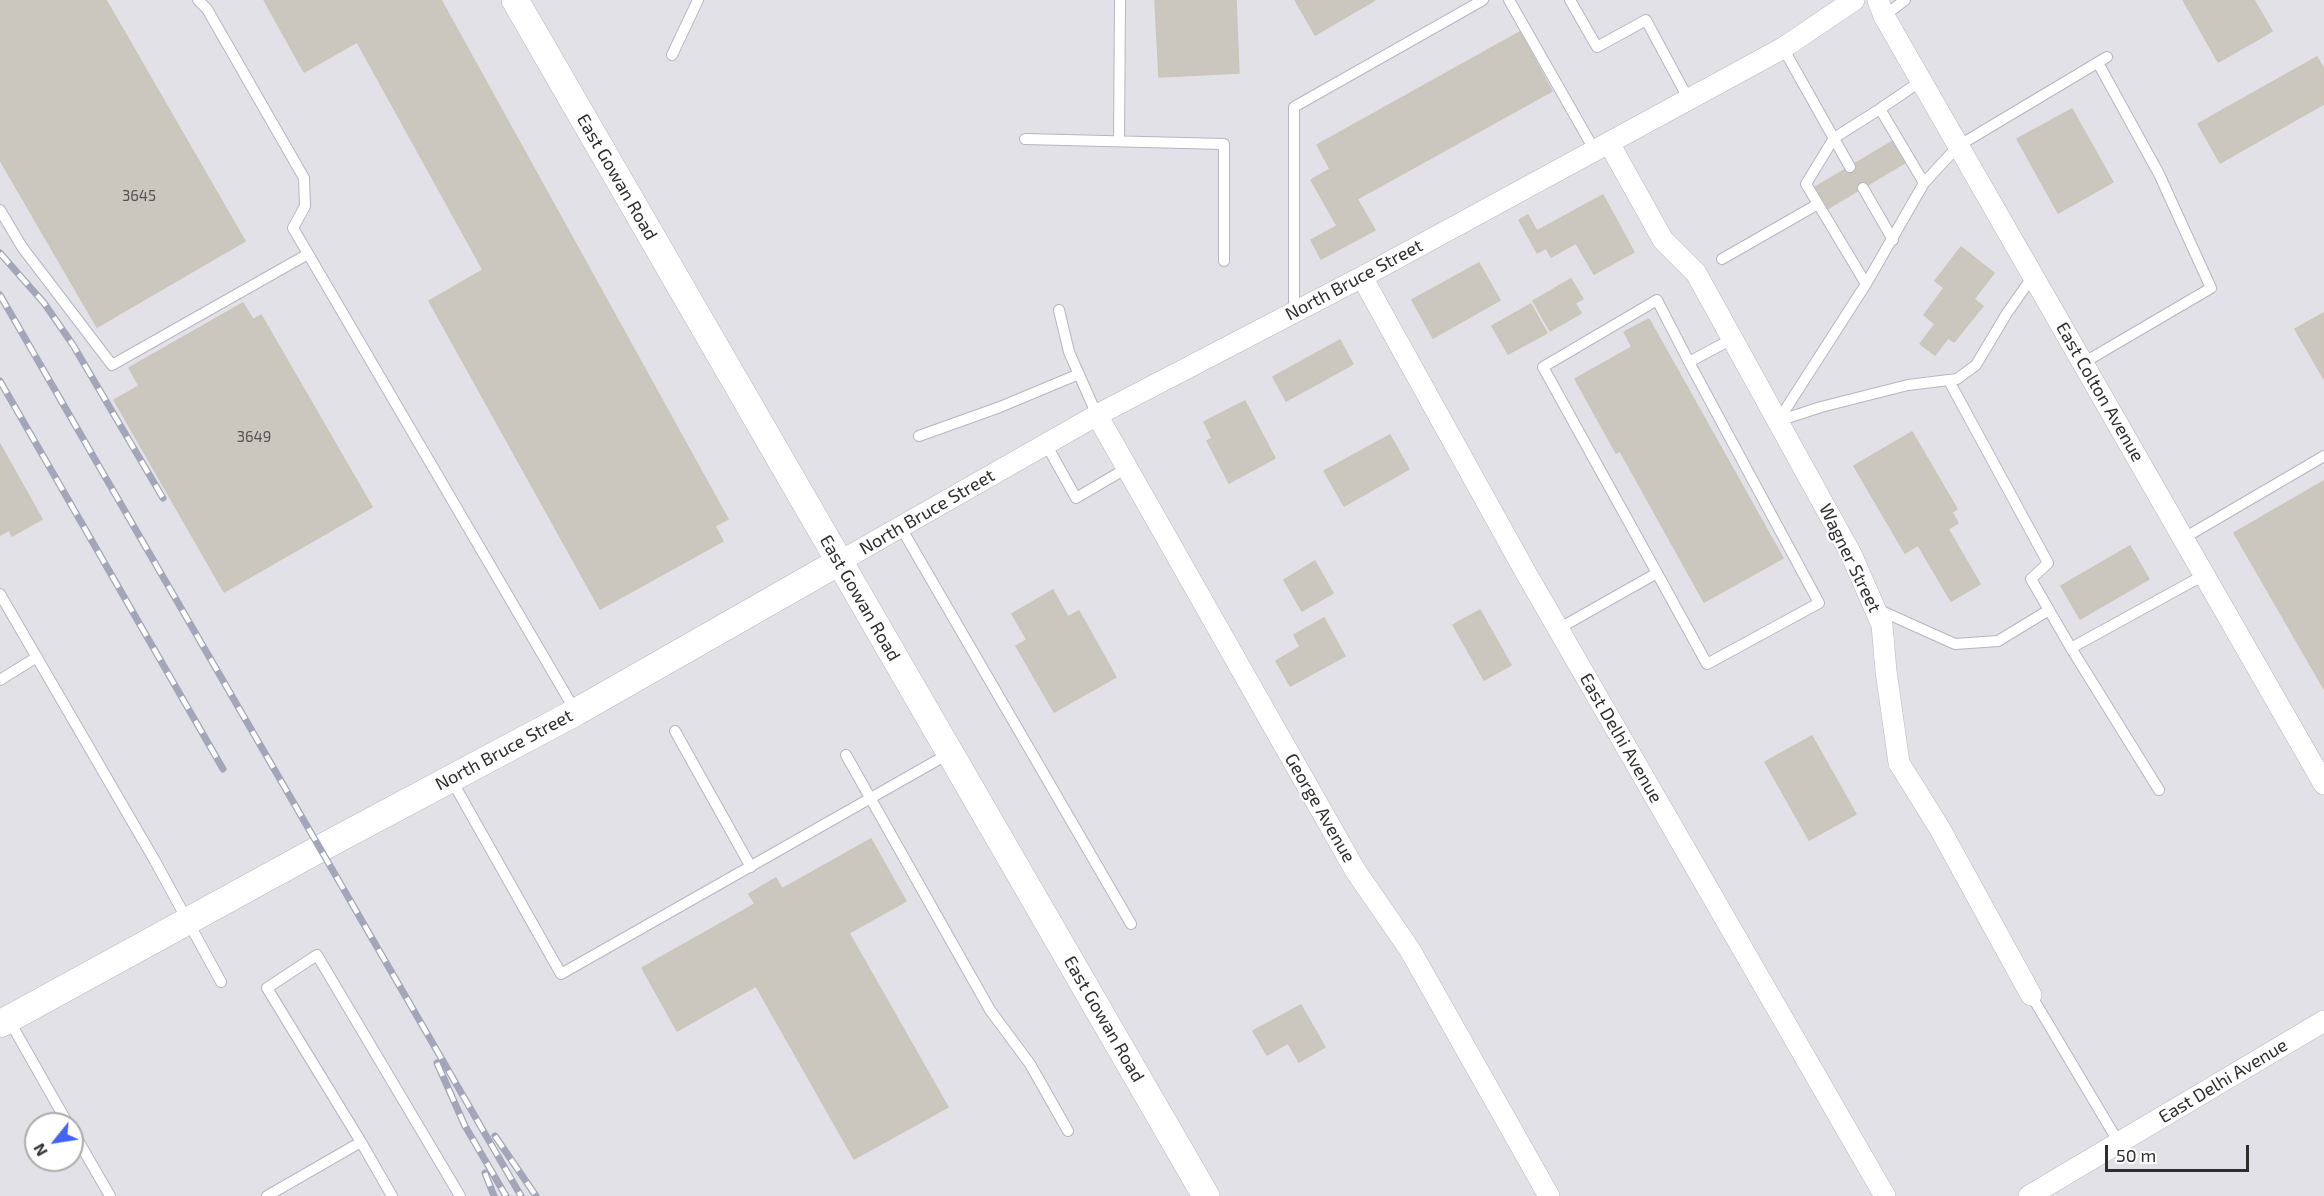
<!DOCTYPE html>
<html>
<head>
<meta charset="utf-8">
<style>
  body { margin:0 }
  #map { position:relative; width:2324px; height:1196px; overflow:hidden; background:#efe9e1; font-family:"Exo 2",sans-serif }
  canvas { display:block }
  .north { position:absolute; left:24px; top:1112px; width:60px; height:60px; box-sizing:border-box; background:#fff; border:2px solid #ababab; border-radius:50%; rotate:240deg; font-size:16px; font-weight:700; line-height:24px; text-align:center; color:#2e2e2e }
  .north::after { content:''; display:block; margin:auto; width:21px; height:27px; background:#4264fb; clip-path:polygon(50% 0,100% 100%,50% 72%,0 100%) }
  .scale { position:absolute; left:2105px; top:1145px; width:144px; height:27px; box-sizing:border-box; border:3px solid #2e2e2e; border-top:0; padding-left:8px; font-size:18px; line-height:21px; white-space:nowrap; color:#2e2e2e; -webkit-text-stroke:4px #fff; paint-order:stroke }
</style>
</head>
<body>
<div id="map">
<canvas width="2324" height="1196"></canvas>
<div class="north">N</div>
<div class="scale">50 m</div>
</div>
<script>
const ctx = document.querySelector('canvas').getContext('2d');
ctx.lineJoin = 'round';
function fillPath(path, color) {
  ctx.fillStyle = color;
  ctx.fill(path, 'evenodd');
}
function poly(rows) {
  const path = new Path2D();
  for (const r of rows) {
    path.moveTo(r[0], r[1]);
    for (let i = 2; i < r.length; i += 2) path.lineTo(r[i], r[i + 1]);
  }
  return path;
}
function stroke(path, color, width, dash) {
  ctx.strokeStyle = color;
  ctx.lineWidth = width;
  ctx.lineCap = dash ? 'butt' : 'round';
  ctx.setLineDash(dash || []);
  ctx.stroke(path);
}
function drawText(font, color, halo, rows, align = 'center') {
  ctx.font = font + ' "Exo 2",sans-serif';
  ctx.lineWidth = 4.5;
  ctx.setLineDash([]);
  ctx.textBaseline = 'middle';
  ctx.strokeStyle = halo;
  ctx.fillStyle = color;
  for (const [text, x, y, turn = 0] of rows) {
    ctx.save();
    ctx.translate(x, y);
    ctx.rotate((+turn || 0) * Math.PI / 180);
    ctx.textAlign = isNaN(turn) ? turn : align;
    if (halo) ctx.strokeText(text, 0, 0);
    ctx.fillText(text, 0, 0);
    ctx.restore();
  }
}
fillPath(poly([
  [0,0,2324,0,2324,1196,0,1196],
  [36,1124,72,1124,72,1160,36,1160]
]), '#e3e1e8');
const building = poly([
  [0,0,106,0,245,241,97,327,0,160,0,0],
  [264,0,441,0,728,519,715,526,723,541,600,609,429,301,483,270,357,42,304,72,264,0],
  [1155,0,1236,0,1239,73,1159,77,1155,0],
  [1295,0,1375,0,1315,35,1295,0],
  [2183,0,2234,0,2257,40,2218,62,2183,0],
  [2234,0,2254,0,2272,31,2257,40,2234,0],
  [1520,32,1552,91,1357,199,1375,230,1321,259,1311,240,1337,226,1311,180,1330,169,1317,145,1520,32],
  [2317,57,2324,69,2324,104,2220,163,2198,124,2317,57],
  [2072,109,2113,182,2058,213,2017,139,2072,109],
  [1893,141,1906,162,1827,209,1814,188,1893,141],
  [1603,195,1634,252,1594,274,1576,243,1551,257,1546,248,1537,253,1519,220,1528,215,1537,231,1603,195],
  [1961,247,1994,273,1974,299,1983,306,1954,342,1948,338,1935,355,1920,344,1935,324,1924,315,1944,288,1935,281,1961,247],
  [1479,263,1500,300,1433,338,1412,300,1479,263],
  [1571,279,1583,299,1575,303,1581,313,1550,331,1533,301,1571,279],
  [243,303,253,320,261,315,372,507,224,592,114,400,139,386,129,368,243,303],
  [1531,304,1547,333,1508,354,1492,326,1531,304],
  [2324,313,2324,379,2295,329,2324,313],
  [1649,319,1783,558,1704,602,1620,451,1616,453,1575,379,1632,347,1624,332,1649,319],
  [1340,340,1353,364,1286,401,1273,377,1340,340],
  [1245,401,1275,458,1229,483,1207,441,1212,438,1204,422,1245,401],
  [1912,432,1957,509,1952,512,1958,523,1948,529,1980,584,1951,601,1918,545,1905,553,1854,466,1912,432],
  [1390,435,1409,469,1344,506,1324,471,1390,435],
  [0,444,42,519,12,536,9,530,0,535,0,444],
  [2324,481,2324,689,2234,533,2324,481],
  [2130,546,2149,579,2080,619,2061,586,2130,546],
  [1315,561,1333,593,1302,611,1284,580,1315,561],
  [1053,590,1068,617,1079,611,1116,677,1054,712,1016,646,1027,640,1012,614,1053,590],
  [1480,610,1511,665,1484,680,1453,625,1480,610],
  [1324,618,1345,656,1290,686,1276,661,1300,647,1294,635,1324,618],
  [1812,736,1856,814,1809,840,1765,762,1812,736],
  [871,839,906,901,849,933,948,1107,854,1159,756,986,677,1031,642,968,755,904,749,894,776,878,782,889,871,839],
  [1301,1005,1325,1047,1299,1062,1288,1043,1267,1055,1253,1031,1301,1005]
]);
fillPath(building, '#cbc7bf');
stroke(building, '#cbc5ba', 1.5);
const service = poly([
  [198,0,207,9,304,178,305,206,293,228,576,712],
  [1509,0,1595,151],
  [1570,0,1597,47,1646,20,1689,100],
  [1884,16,1905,0],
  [1783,48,1850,167],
  [672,55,698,0],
  [1921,81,1880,109,1924,183],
  [1025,139,1224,144,1224,261],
  [1119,141,1120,0],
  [1863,188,1893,240],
  [0,210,22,247,112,365,308,254],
  [1722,259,1818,204],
  [1866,284,1806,184,1834,138,1880,109],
  [1059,310,1069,352,1097,415],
  [1294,313,1294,107,1483,0],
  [2083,363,2211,288,2159,174,2098,63],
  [1949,381,2048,563,2031,579,2071,648],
  [1778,421,1866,284,1924,183,1958,146,2107,57],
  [1778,421,1821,407,1908,385,1957,379,1976,365,2007,313,2033,276],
  [919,436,1000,407,1079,374],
  [1046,444,1076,498,1127,468],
  [900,526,1131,924],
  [2184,538,2324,456],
  [1657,573,1543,367,1657,300,1689,362],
  [0,594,155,861,221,982],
  [1877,609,1955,644,1998,641,2049,610],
  [1558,629,1657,573,1707,664,1819,603,1689,362,1732,339],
  [0,680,37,657],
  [675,731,751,867],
  [846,755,990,1010,1030,1064,1068,1131],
  [451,779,561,974,950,753],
  [2159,790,2071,648,2204,575],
  [2031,995,2119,1143],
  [9,1020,68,1124],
  [72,1130,110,1196],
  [361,1142,267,988,317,955,460,1196],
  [267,1196,361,1142,392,1196]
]);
const minor = poly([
  [1878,0,1884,16,2324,784],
  [1609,143,1663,240,1696,273,1851,554,1882,625,1886,671,1899,763,1940,829,2031,995],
  [1362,277,1526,573,1885,1196],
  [1097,415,1355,870,1410,950,1549,1196],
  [839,562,1097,415,1362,277,1783,48,1854,0],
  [2029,1196,2324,1021]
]);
const tertiary = poly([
  [515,0,1206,1196],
  [0,1024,321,848,576,712,839,562]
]);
stroke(service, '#b4b7c1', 12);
stroke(minor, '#b4b7c1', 22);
stroke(tertiary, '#b4b7c1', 28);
stroke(service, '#fff', 10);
stroke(minor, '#fff', 21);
stroke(tertiary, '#fff', 27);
const rail = poly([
  [0,253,44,303,73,345,163,498],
  [0,295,521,1196],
  [0,381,223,769],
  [437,1063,465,1126,506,1196],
  [495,1136,536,1196],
  [485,1173,494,1196]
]);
stroke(rail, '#a3a6b8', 7);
stroke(rail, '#fff', 4.5, [14]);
drawText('15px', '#555452', null, [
  ["3645",139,196],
  ["3649",254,437]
]);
drawText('18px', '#2e2e2e', '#fff', [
  ["East Gowan Road",617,177,60],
  ["North Bruce Street",1354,280,-28],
  ["East Colton Avenue",2100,392,60],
  ["North Bruce Street",927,512,-30],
  ["Wagner Street",1850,558,64],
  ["East Gowan Road",860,598,60],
  ["East Delhi Avenue",1621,738,60],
  ["North Bruce Street",504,750,-28],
  ["George Avenue",1320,808,60],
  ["East Gowan Road",1104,1019,60],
  ["East Delhi Avenue",2223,1081,-31]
]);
</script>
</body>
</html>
